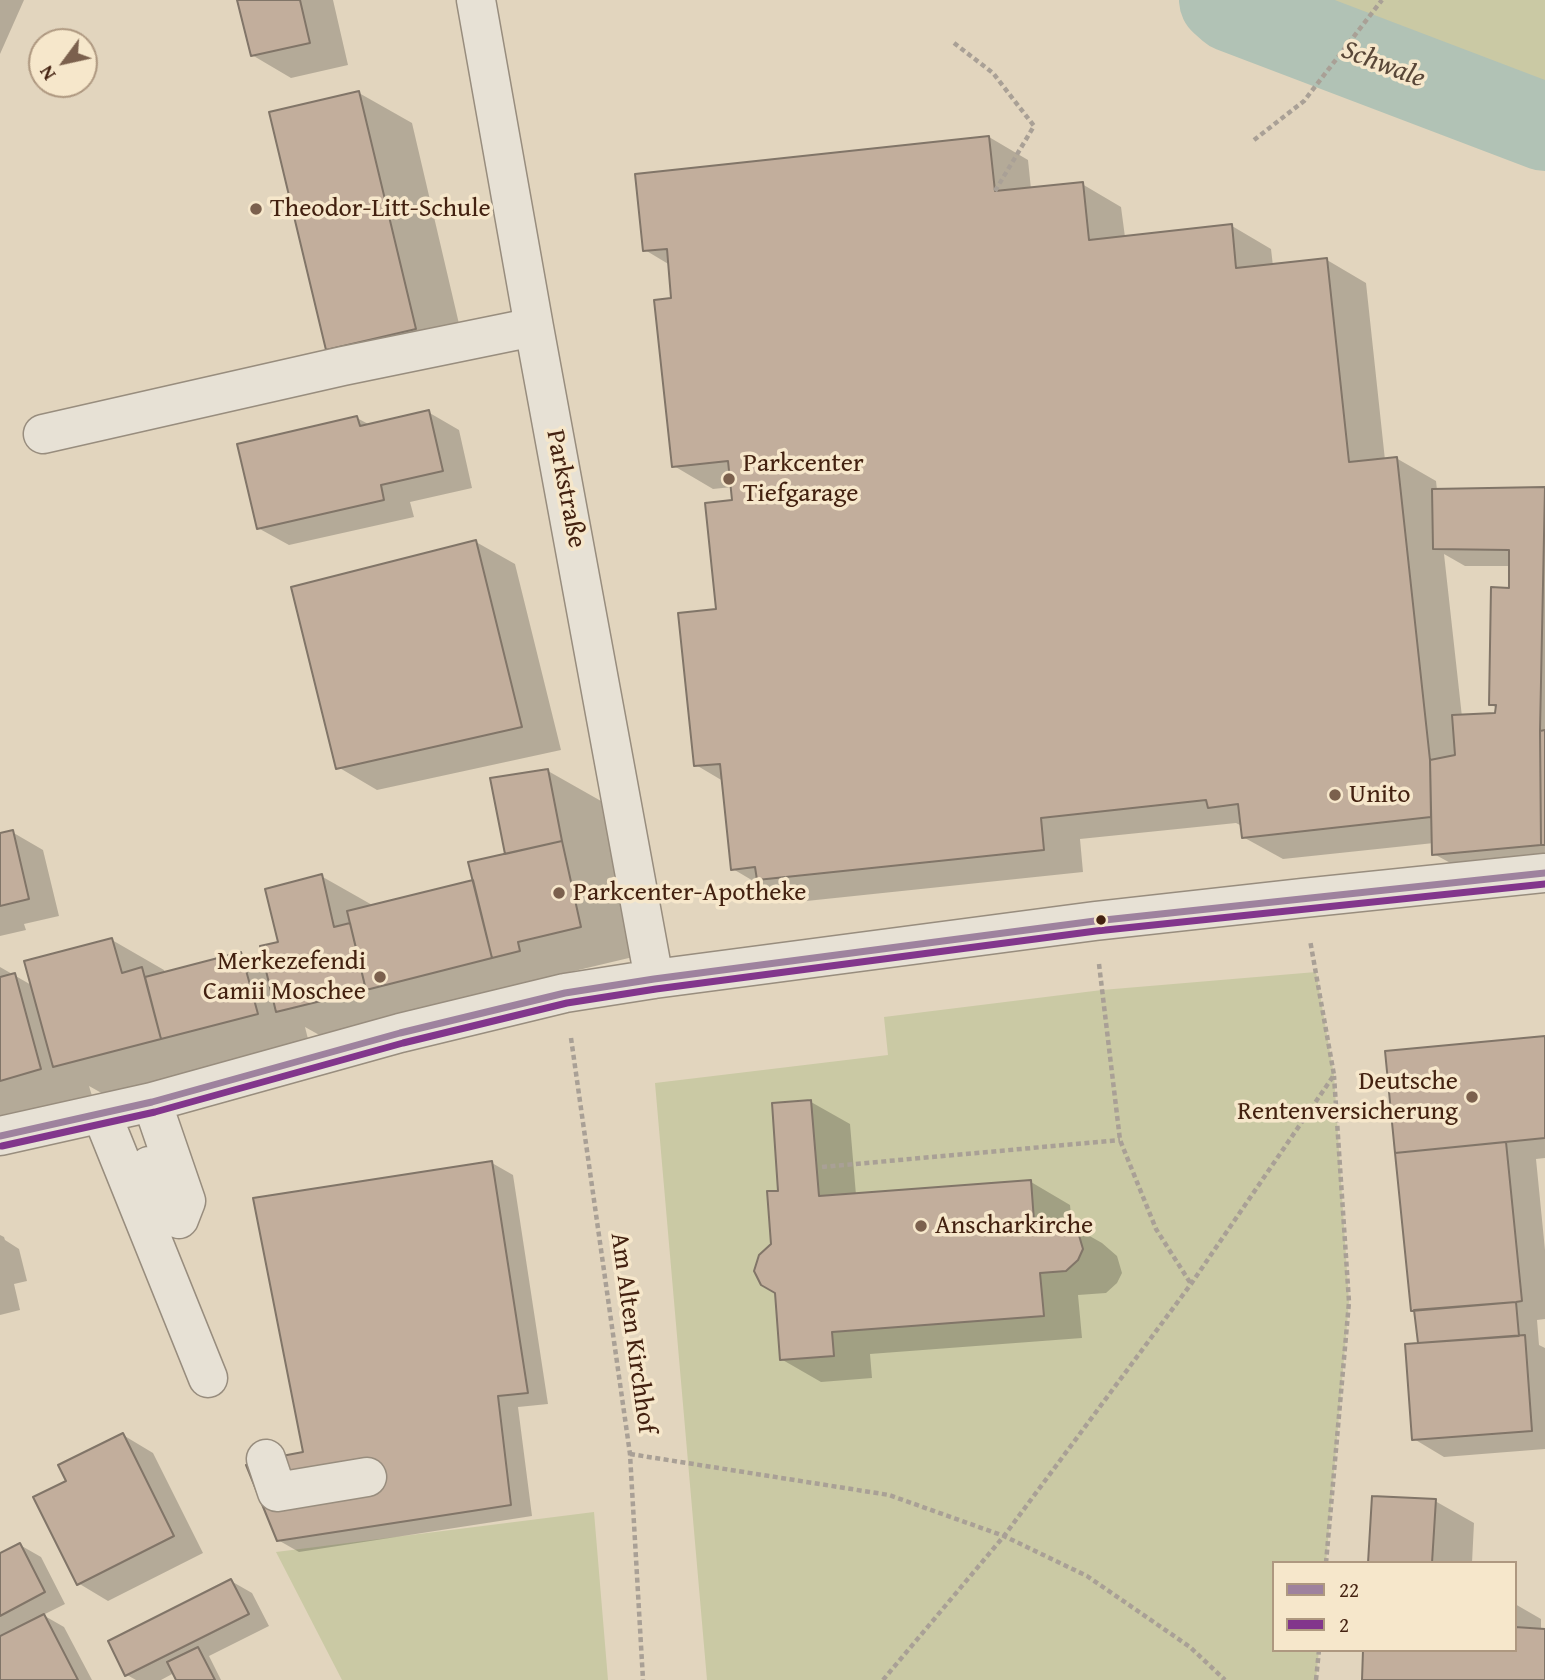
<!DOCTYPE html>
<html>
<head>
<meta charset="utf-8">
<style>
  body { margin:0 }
  #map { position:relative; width:1545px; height:1680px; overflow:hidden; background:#e2d5be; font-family:"Gentium Book Plus",serif }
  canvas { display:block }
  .legend { position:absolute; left:1272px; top:1561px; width:245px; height:91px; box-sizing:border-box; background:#f6e7cb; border:2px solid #ae9880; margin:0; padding:9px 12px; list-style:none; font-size:21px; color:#432110 }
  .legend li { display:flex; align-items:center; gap:14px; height:35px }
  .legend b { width:35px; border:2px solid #ae9880 }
  .north { position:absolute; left:28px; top:28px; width:70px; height:70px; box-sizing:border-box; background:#f6e7cb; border:2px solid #ae9880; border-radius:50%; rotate:237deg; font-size:19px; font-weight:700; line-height:28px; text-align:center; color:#432110 }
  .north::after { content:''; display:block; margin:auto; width:24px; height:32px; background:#7b604d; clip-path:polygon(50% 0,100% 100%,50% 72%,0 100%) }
</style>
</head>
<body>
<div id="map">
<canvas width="1545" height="1680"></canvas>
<ul class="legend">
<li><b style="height:9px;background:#9e829e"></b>22</li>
<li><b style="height:9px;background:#82368c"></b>2</li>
</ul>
<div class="north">N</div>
</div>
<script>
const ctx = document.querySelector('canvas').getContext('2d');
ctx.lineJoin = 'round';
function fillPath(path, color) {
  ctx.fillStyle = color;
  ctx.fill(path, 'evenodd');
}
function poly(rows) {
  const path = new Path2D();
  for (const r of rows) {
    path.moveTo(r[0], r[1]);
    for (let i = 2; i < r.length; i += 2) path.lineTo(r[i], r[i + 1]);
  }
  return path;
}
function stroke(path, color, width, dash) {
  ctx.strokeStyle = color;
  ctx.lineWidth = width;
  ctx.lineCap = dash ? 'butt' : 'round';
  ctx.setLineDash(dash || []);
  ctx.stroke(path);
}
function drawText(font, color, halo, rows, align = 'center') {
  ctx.font = font + ' "Gentium Book Plus",serif';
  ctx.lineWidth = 7;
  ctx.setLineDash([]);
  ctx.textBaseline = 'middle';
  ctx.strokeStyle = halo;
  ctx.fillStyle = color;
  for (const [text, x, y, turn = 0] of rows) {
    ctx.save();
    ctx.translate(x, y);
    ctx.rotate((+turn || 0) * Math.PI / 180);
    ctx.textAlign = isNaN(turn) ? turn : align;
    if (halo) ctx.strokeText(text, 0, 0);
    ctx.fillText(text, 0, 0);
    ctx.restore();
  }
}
fillPath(poly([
  [1288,0,1545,0,1545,112],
  [1316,972,1334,1075,1349,1302,1326,1563,1274,1563,1274,1650,1319,1650,1316,1680,707,1680,655,1083,888,1055,884,1017,1102,990],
  [594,1512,608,1680,342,1680,276,1552]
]), '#cac9a4');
fillPath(poly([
  [0,0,24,0,0,54],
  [239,0,333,0,348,65,291,78,252,55],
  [359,93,412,123,467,358,380,379,328,349],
  [989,137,1028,160,1031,189,1082,184,1121,207,1125,237,1232,226,1271,249,1273,266,1327,260,1366,283,1385,460,1396,458,1436,481,1437,490,1545,489,1545,864,1465,871,1434,854,1434,843,1283,859,1243,837,1242,826,1236,823,1080,839,1083,872,797,902,778,891,772,892,733,869,723,781,696,765,734,501,732,487,713,489,674,466,673,300,670,265,645,250],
  [1444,554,1465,566,1511,566,1511,589,1490,704,1497,708,1497,715,1462,717],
  [428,412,459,430,472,488,410,502,414,517,289,545,258,528,357,418,370,425],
  [476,542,515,564,561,750,377,790,338,767],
  [548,771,601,801,633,957,570,972,572,981,330,1041,305,1027,309,1043,107,1096,89,1086,93,1099,0,1124,0,967,33,986,112,940,164,970,165,973,241,954,267,969,280,943,321,876,374,906,475,881,507,856],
  [12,832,43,850,59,916,24,924,26,930,0,936,0,835],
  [1545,1037,1545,1158,1536,1159,1545,1250,1545,1319,1537,1320,1539,1345,1545,1348,1545,1449,1444,1457,1414,1439,1420,1345,1416,1312,1413,1310,1387,1053],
  [811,1102,850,1124,856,1195,1031,1182,1070,1205,1072,1226,1102,1243,1117,1256,1122,1273,1117,1283,1106,1293,1078,1295,1082,1338,870,1354,872,1378,821,1382,781,1359,773,1245,780,1193],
  [492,1163,513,1175,548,1404,518,1407,532,1516,299,1552,278,1540,305,1453],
  [0,1235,4,1237,5,1240,19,1249,27,1281,14,1284,20,1310,0,1315],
  [123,1435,153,1453,203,1553,108,1601,78,1583,68,1481],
  [1435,1501,1474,1523,1472,1563,1370,1563],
  [20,1545,41,1557,65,1604,43,1615,64,1627,92,1680,0,1680,0,1555],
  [231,1581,252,1593,269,1626,209,1656,221,1680,178,1680,174,1673,161,1680,136,1680,127,1675],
  [1515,1604,1541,1619,1541,1630,1545,1630,1545,1680,1364,1680,1515,1650]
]), '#0003');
stroke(poly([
  [1223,0,1232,8,1545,127]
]), '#b1c2b5', 88);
const building = poly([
  [237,0,300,0,310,43,251,56,237,0],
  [359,91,416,329,326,350,269,112,359,91],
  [989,136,995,191,1083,182,1089,240,1232,224,1236,268,1327,258,1349,462,1397,457,1430,760,1431,817,1242,838,1238,804,1208,808,1206,800,1041,818,1044,850,757,880,755,867,731,870,720,764,694,766,678,613,716,609,705,503,732,500,728,461,672,467,654,300,671,298,667,249,643,251,635,174,989,136],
  [429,410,443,471,381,485,384,500,257,529,237,444,357,416,360,426,429,410],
  [1545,487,1540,731,1541,845,1432,855,1430,760,1455,755,1452,715,1495,713,1496,705,1489,705,1491,587,1509,588,1509,550,1433,549,1432,489,1545,487],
  [476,540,522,727,336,769,291,587,476,540],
  [1545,730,1545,845,1541,845,1540,731,1545,730],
  [548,769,562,841,505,854,490,778,548,769],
  [13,830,29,899,0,906,0,833,13,830],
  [562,841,581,927,518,942,520,951,492,958,468,862,562,841],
  [322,874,334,927,350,923,366,990,276,1012,260,946,278,942,265,889,322,874],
  [473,880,492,958,366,990,347,911,473,880],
  [112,938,122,973,142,967,161,1039,53,1067,24,961,112,938],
  [241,952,258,1014,161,1039,145,977,241,952],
  [15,973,41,1069,0,1081,0,977,15,973],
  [1545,1036,1545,1138,1395,1153,1385,1051,1545,1036],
  [811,1100,819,1196,1031,1180,1034,1221,1062,1219,1078,1232,1083,1249,1078,1260,1066,1271,1040,1273,1044,1316,832,1332,834,1356,780,1360,775,1293,761,1285,754,1271,759,1255,771,1244,767,1191,778,1191,772,1103,811,1100],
  [1506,1142,1522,1301,1516,1302,1411,1311,1395,1153,1506,1142],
  [492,1161,528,1393,498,1396,511,1505,277,1541,246,1465,266,1459,303,1452,253,1198,492,1161],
  [1516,1302,1519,1336,1418,1343,1414,1310,1516,1302],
  [1525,1335,1532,1431,1412,1440,1405,1344,1525,1335],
  [123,1433,174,1536,77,1585,33,1497,66,1481,58,1465,123,1433],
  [1372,1496,1436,1499,1432,1563,1368,1563,1372,1496],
  [20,1543,45,1592,0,1616,0,1553,20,1543],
  [231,1579,249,1614,125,1676,108,1641,231,1579],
  [44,1614,78,1680,0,1680,0,1636,44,1614],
  [1515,1627,1545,1629,1545,1680,1362,1680,1363,1650,1515,1650,1515,1627],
  [198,1647,215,1680,176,1680,167,1662,198,1647]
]);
fillPath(building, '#c2ae9c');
stroke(building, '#817568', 2);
const minor = poly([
  [476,0,534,327,654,979],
  [43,434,343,366,534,327],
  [102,1115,208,1378],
  [0,1136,152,1102,400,1033,565,993,654,979,1095,921,1303,898,1545,873],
  [149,1166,164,1209,179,1219,186,1201,152,1102],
  [266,1459,277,1492,367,1477]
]);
stroke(minor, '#988d7e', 41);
stroke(poly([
  [954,43,993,73,1034,126,995,191],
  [1254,140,1304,101,1382,0],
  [1099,964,1120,1140,1156,1229,1191,1284],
  [571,1038,630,1454,643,1680],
  [822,1167,1120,1140],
  [630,1454,889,1495,1004,1536,1087,1576,1190,1647,1225,1680],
  [1326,1563,1349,1302,1334,1076],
  [883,1680,1004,1536,1191,1284,1334,1075,1310,940],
  [1316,1680,1319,1650]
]), '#a9a096', 4.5, [5, 3.5]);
stroke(minor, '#e7e1d5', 38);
stroke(poly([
  [0,1136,152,1102,400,1033,565,993,654,979,1095,921,1545,873]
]), '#9e829e', 7);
stroke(poly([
  [2,1146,155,1112,403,1043,567,1003,656,989,1096,931,1545,884]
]), '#82368c', 7);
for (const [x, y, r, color] of [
  [256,209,7,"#7b604d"],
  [729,479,7,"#7b604d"],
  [1335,795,7,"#7b604d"],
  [559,893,7,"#7b604d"],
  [1101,920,6,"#432110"],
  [380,977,7,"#7b604d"],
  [1472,1097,7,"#7b604d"],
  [921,1226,7,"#7b604d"]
]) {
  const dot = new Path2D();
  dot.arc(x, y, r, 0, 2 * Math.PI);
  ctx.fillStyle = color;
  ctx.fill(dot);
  stroke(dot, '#f6e7cb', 2.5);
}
drawText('26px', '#432110', '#f6e7cb', [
  ["Theodor-Litt-Schule",270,209],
  ["Parkcenter",743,464],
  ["Tiefgarage",743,494],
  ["Unito",1349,795],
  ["Parkcenter-Apotheke",573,893],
  ["Merkezefendi",366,962,"right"],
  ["Camii Moschee",366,992,"right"],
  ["Deutsche",1458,1082,"right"],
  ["Rentenversicherung",1458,1112,"right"],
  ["Anscharkirche",935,1226]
], 'left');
drawText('26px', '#432110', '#f6e7cb', [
  ["Parkstraße",565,489,79],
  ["Am Alten Kirchhof",632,1333,82]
]);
drawText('italic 28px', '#594738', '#f6e7cb', [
  ["Schwale",1383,65,21]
]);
</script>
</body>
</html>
